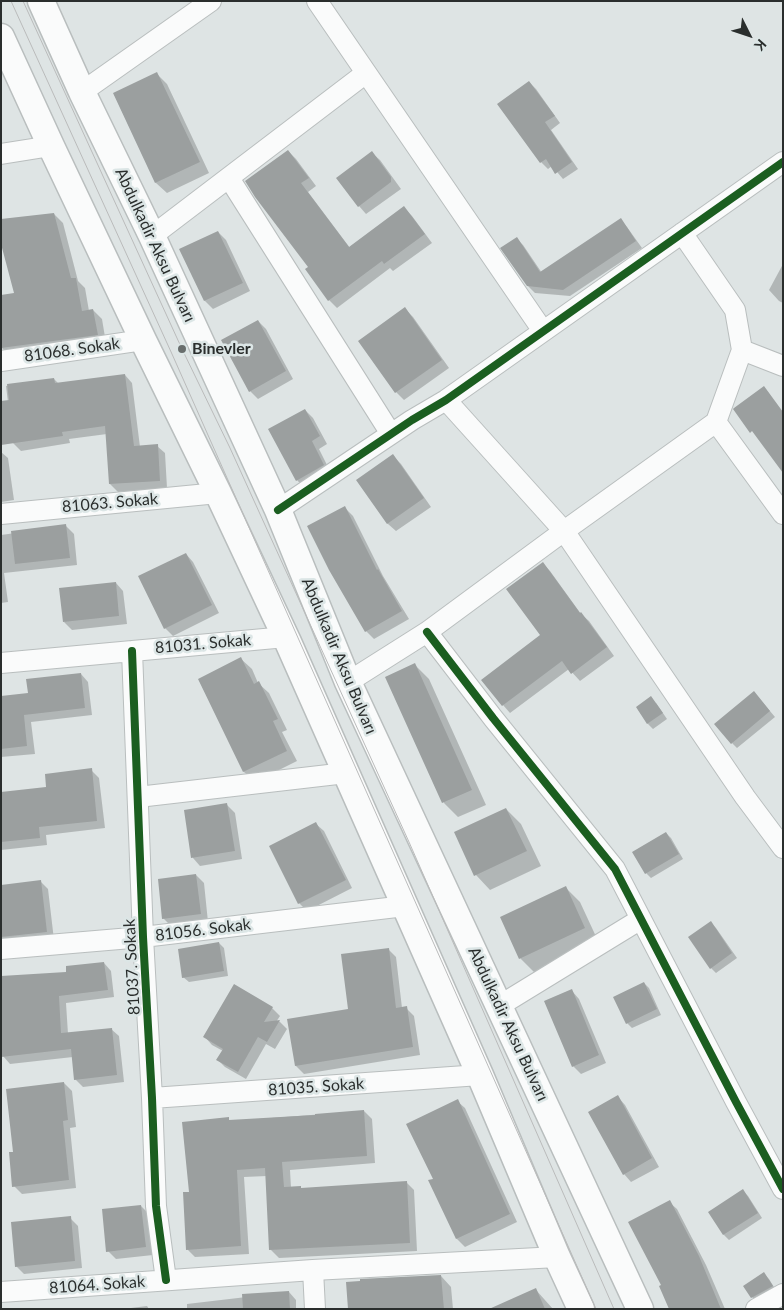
<!DOCTYPE html>
<html>
<head>
<meta charset="utf-8">
<style>
  body { margin:0 }
  #map { position:relative; width:784px; height:1310px; overflow:hidden; background:#dee4e4; font-family:Lato,sans-serif }
  canvas { display:block }
  .frame { position:absolute; inset:0; border:2px solid #2a2e2d; pointer-events:none }
  .north { position:absolute; left:724px; top:10px; width:50px; height:50px; -webkit-text-stroke:4px #dce6e6; paint-order:stroke; rotate:131deg; font-size:14px; font-weight:700; line-height:20px; text-align:center; color:#2a2e2d }
  .north::after { content:''; display:block; margin:auto; width:18px; height:22px; background:#2a2e2d; clip-path:polygon(50% 0,100% 100%,50% 72%,0 100%) }
</style>
</head>
<body>
<div id="map">
<canvas width="784" height="1310"></canvas>
<div class="frame"></div>
<div class="north">K</div>
</div>
<script>
const ctx = document.querySelector('canvas').getContext('2d');
ctx.lineJoin = 'round';
function fillPath(path, color) {
  ctx.fillStyle = color;
  ctx.fill(path, 'evenodd');
}
function poly(rows) {
  const path = new Path2D();
  for (const r of rows) {
    path.moveTo(r[0], r[1]);
    for (let i = 2; i < r.length; i += 2) path.lineTo(r[i], r[i + 1]);
  }
  return path;
}
function stroke(path, color, width, dash) {
  ctx.strokeStyle = color;
  ctx.lineWidth = width;
  ctx.lineCap = dash ? 'butt' : 'round';
  ctx.setLineDash(dash || []);
  ctx.stroke(path);
}
function drawText(font, color, halo, rows, align = 'center') {
  ctx.font = font + ' Lato,sans-serif';
  ctx.lineWidth = 5;
  ctx.setLineDash([]);
  ctx.textBaseline = 'middle';
  ctx.strokeStyle = halo;
  ctx.fillStyle = color;
  for (const [text, x, y, turn = 0] of rows) {
    ctx.save();
    ctx.translate(x, y);
    ctx.rotate((+turn || 0) * Math.PI / 180);
    ctx.textAlign = isNaN(turn) ? turn : align;
    if (halo) ctx.strokeText(text, 0, 0);
    ctx.fillText(text, 0, 0);
    ctx.restore();
  }
}
fillPath(poly([
  [157,74,167,84,209,173,167,193,156,183,114,94],
  [529,82,536,89,560,123,551,130,578,169,563,179,552,166,548,169,541,162,499,105],
  [288,151,296,159,316,186,308,192,350,248,404,208,412,216,432,243,393,271,390,268,337,308,329,300,309,268],
  [372,153,380,160,401,189,366,214,359,206],
  [54,214,63,223,78,281,85,288,89,311,93,310,102,319,106,343,10,356,1,347,16,294],
  [620,220,627,227,642,248,570,296,535,293,528,286,516,238,523,245,542,273],
  [218,232,226,240,250,291,213,309,205,301,181,250],
  [783,264,783,303,779,301,769,290],
  [405,309,413,317,449,368,404,400,396,392,360,341],
  [258,321,266,329,293,379,258,399,250,391],
  [125,375,132,383,140,447,157,446,165,453,167,488,118,492,110,484,107,434,69,439,70,443,21,451,13,443,6,386,54,379,59,384],
  [305,410,313,418,327,444,319,449,331,473,304,488,297,480],
  [1,452,8,458,14,500,1,502],
  [393,456,401,464,431,507,396,531,388,524,358,481],
  [345,508,353,516,383,576,409,619,374,639,366,631],
  [66,526,74,534,77,565,4,573,8,602,1,603,1,535],
  [186,554,193,562,219,613,173,636,165,628],
  [542,563,550,571,581,614,589,621,614,656,580,681,569,669,510,713,503,705,541,635],
  [116,583,123,591,127,624,72,630,64,622],
  [241,659,252,669,258,683,269,693,287,730,282,732,297,761,255,782,244,772,199,680],
  [415,665,429,679,486,805,458,817,444,803,387,678],
  [81,674,88,682,92,715,31,722,35,754,1,757,1,697,29,694],
  [759,698,775,717,737,748,732,743],
  [656,703,667,719,653,729,648,724,637,708],
  [91,770,99,778,105,828,46,835,47,845,1,850,1,793,48,788],
  [227,805,235,813,242,859,200,866,193,858,185,811],
  [506,809,521,824,541,866,490,890,476,875],
  [316,824,324,831,352,888,307,911,299,903],
  [666,833,671,838,683,859,651,878,646,873],
  [196,875,204,883,208,922,171,926,163,918],
  [40,881,48,889,54,940,1,946,1,886],
  [565,887,580,902,599,943,535,973,520,958],
  [711,923,716,928,737,958,716,973,711,968],
  [219,943,224,948,228,976,189,982,183,977],
  [388,949,396,957,402,1008,406,1008,414,1016,420,1055,304,1074,296,1066,289,1020,349,1010],
  [104,963,111,971,114,997,66,1003,68,1034,111,1029,119,1036,124,1082,83,1087,75,1079,73,1057,10,1064,3,1056,68,974],
  [644,983,649,988,661,1015,632,1028,627,1023],
  [572,991,579,999,606,1063,581,1074,573,1066],
  [272,1008,280,1016,276,1022,279,1021,287,1029,275,1049,266,1044,246,1079,225,1067,218,1060,223,1051,212,1045,205,1037],
  [64,1083,72,1091,76,1127,70,1128,76,1188,22,1194,14,1186,14,1153],
  [618,1097,625,1105,659,1167,631,1182,624,1174],
  [457,1101,465,1108,517,1222,465,1247,457,1239,430,1181,435,1180],
  [364,1111,372,1119,375,1163,290,1170,291,1188,302,1189,406,1182,414,1190,417,1251,279,1258,271,1250,267,1176,244,1177,249,1254,195,1257,188,1250,190,1193,228,1119,231,1121],
  [743,1191,748,1196,762,1218,729,1240,724,1235,710,1212],
  [669,1202,677,1209,706,1265,725,1309,670,1309,662,1286],
  [141,1206,149,1214,153,1255,116,1259,108,1251],
  [70,1218,78,1226,82,1268,24,1274,16,1266],
  [764,1274,769,1279,777,1292,757,1303,752,1297],
  [441,1276,451,1287,453,1309,350,1309],
  [536,1290,553,1309,492,1309],
  [289,1292,296,1300,296,1309,187,1309,187,1304],
  [147,1306,149,1309,123,1309]
]), '#0003');
fillPath(poly([
  [157,72,200,162,155,183,113,93],
  [529,81,555,116,545,122,572,162,555,174,546,159,540,163,497,104],
  [288,150,309,178,301,183,349,247,404,206,425,234,384,264,382,261,328,301,305,269,308,267,255,197,245,181],
  [372,151,391,177,391,182,358,207,336,178],
  [54,213,71,278,76,278,82,311,93,309,98,335,1,348,1,295,14,293,1,244,1,219],
  [621,218,636,241,563,290,527,286,500,248,517,237,540,272],
  [218,231,243,283,204,301,179,249],
  [405,307,442,360,395,393,358,341],
  [258,320,286,371,249,392,221,340],
  [125,374,134,446,158,444,160,481,109,484,105,426,62,432,63,436,1,445,1,401,9,400,7,384,54,378,55,383],
  [764,386,783,412,783,473,752,431,750,433,733,409,734,408],
  [305,409,320,436,312,441,324,465,296,481,268,429],
  [393,454,424,498,387,524,356,480],
  [345,506,377,570,378,569,402,611,365,632,329,570,307,526],
  [66,524,70,558,15,564,11,531],
  [186,553,212,605,164,629,138,576],
  [543,562,580,613,581,612,607,647,571,674,562,661,502,706,481,680,540,635,506,589],
  [116,582,119,616,63,622,59,588],
  [241,657,254,684,259,681,278,719,273,721,287,751,243,772,198,679],
  [415,663,472,790,442,803,385,677],
  [81,673,85,708,24,715,27,746,1,749,1,696,28,693,26,679],
  [754,691,770,711,731,744,714,724],
  [651,696,663,713,647,724,636,707],
  [92,768,97,821,39,827,40,838,1,842,1,792,46,787,45,774],
  [227,803,235,851,191,858,184,810],
  [506,808,527,851,474,876,454,832],
  [316,822,346,880,298,904,269,846],
  [666,832,679,854,645,874,632,852],
  [196,874,201,914,162,919,158,879],
  [41,880,47,932,1,937,1,885],
  [566,886,585,928,519,959,500,917],
  [711,921,732,953,710,969,688,937],
  [219,942,224,971,182,978,178,949],
  [389,948,396,1008,407,1006,413,1047,295,1066,287,1019,348,1009,341,954],
  [104,962,108,990,59,996,61,1033,112,1028,117,1075,74,1080,71,1049,1,1057,1,976,66,972,66,966],
  [644,982,657,1009,626,1024,613,997],
  [234,984,273,1007,264,1022,280,1020,267,1042,258,1037,238,1072,216,1060,223,1049,203,1037],
  [572,989,599,1055,572,1067,544,1001],
  [64,1082,68,1120,63,1121,69,1180,12,1187,9,1152,13,1152,6,1089],
  [618,1095,652,1158,623,1175,588,1112],
  [458,1099,510,1214,456,1239,428,1180,433,1179,406,1124],
  [364,1110,367,1156,282,1162,284,1187,301,1186,301,1188,407,1181,410,1243,269,1250,265,1168,237,1170,241,1246,186,1250,183,1192,189,1192,182,1122,229,1117,229,1120,315,1115,315,1114],
  [743,1189,758,1213,723,1235,708,1212],
  [670,1200,699,1256,721,1309,669,1309,659,1286,661,1285,628,1222],
  [141,1205,146,1247,106,1252,102,1209],
  [71,1216,75,1261,15,1267,11,1222],
  [764,1272,773,1286,751,1298,743,1286],
  [441,1275,444,1309,348,1309,346,1282,360,1281,360,1279],
  [536,1288,545,1309,489,1309],
  [289,1291,290,1309,243,1309,242,1294]
]), '#9b9f9f');
const minor = poly([
  [317,1,543,331],
  [82,92,211,1],
  [1,154,51,146],
  [229,178,391,434],
  [682,233,735,310,742,350],
  [152,236,366,73],
  [1,361,143,340],
  [783,366,742,350,716,422,783,514],
  [446,400,564,531,745,797,783,848],
  [278,510,412,420,446,400,783,162],
  [1,514,218,493],
  [427,632,493,718,615,869,736,1102,783,1189],
  [132,651,143,937,152,1098,156,1206,166,1280],
  [1,663,286,637],
  [348,682,427,632,564,531,716,422],
  [138,797,346,773],
  [1,949,143,937,405,906],
  [499,1006,641,919],
  [152,1098,480,1075],
  [313,1270,315,1309],
  [1,1292,313,1270,557,1257],
  [756,1309,783,1294]
]);
const major = poly([
  [41,1,82,92,152,236,278,510,348,682,640,1309],
  [1,37,51,146,143,340,218,493,288,642,480,1075,557,1257,581,1309]
]);
stroke(minor, '#b9bebe', 22);
stroke(major, '#b9bebe', 29);
stroke(minor, '#fafbfb', 20);
stroke(major, '#fafbfb', 26);
stroke(poly([
  [11,1,172,354,596,1309],
  [23,1,182,349,230,448,409,842,614,1309]
]), '#babbbb', 1);
stroke(poly([
  [278,510,412,420,446,400,783,162],
  [427,632,493,718,615,869,736,1102,783,1189],
  [132,651,143,937,152,1098,156,1206,166,1280]
]), '#1b5e20', 8);
for (const [x, y, r, color] of [
  [182,349,5,"#696e6d"]
]) {
  const dot = new Path2D();
  dot.arc(x, y, r, 0, 2 * Math.PI);
  ctx.fillStyle = color;
  ctx.fill(dot);
  stroke(dot, '#dce6e6', 2);
}
drawText('16px', '#2a2e2d', '#dce6e6', [
  ["Abdulkadir Aksu Bulvarı",155,245,65],
  ["81068. Sokak",72,350,-8],
  ["81063. Sokak",110,503,-5],
  ["81031. Sokak",203,644,-5],
  ["Abdulkadir Aksu Bulvarı",339,656,67],
  ["81056. Sokak",203,930,-7],
  ["81037. Sokak",132,967,-93],
  ["Abdulkadir Aksu Bulvarı",508,1024,65],
  ["81035. Sokak",316,1087,-4],
  ["81064. Sokak",97,1285,-4]
]);
drawText('bold 16px', '#2a2e2d', '#dce6e6', [
  ["Binevler",192,349]
], 'left');
</script>
</body>
</html>
